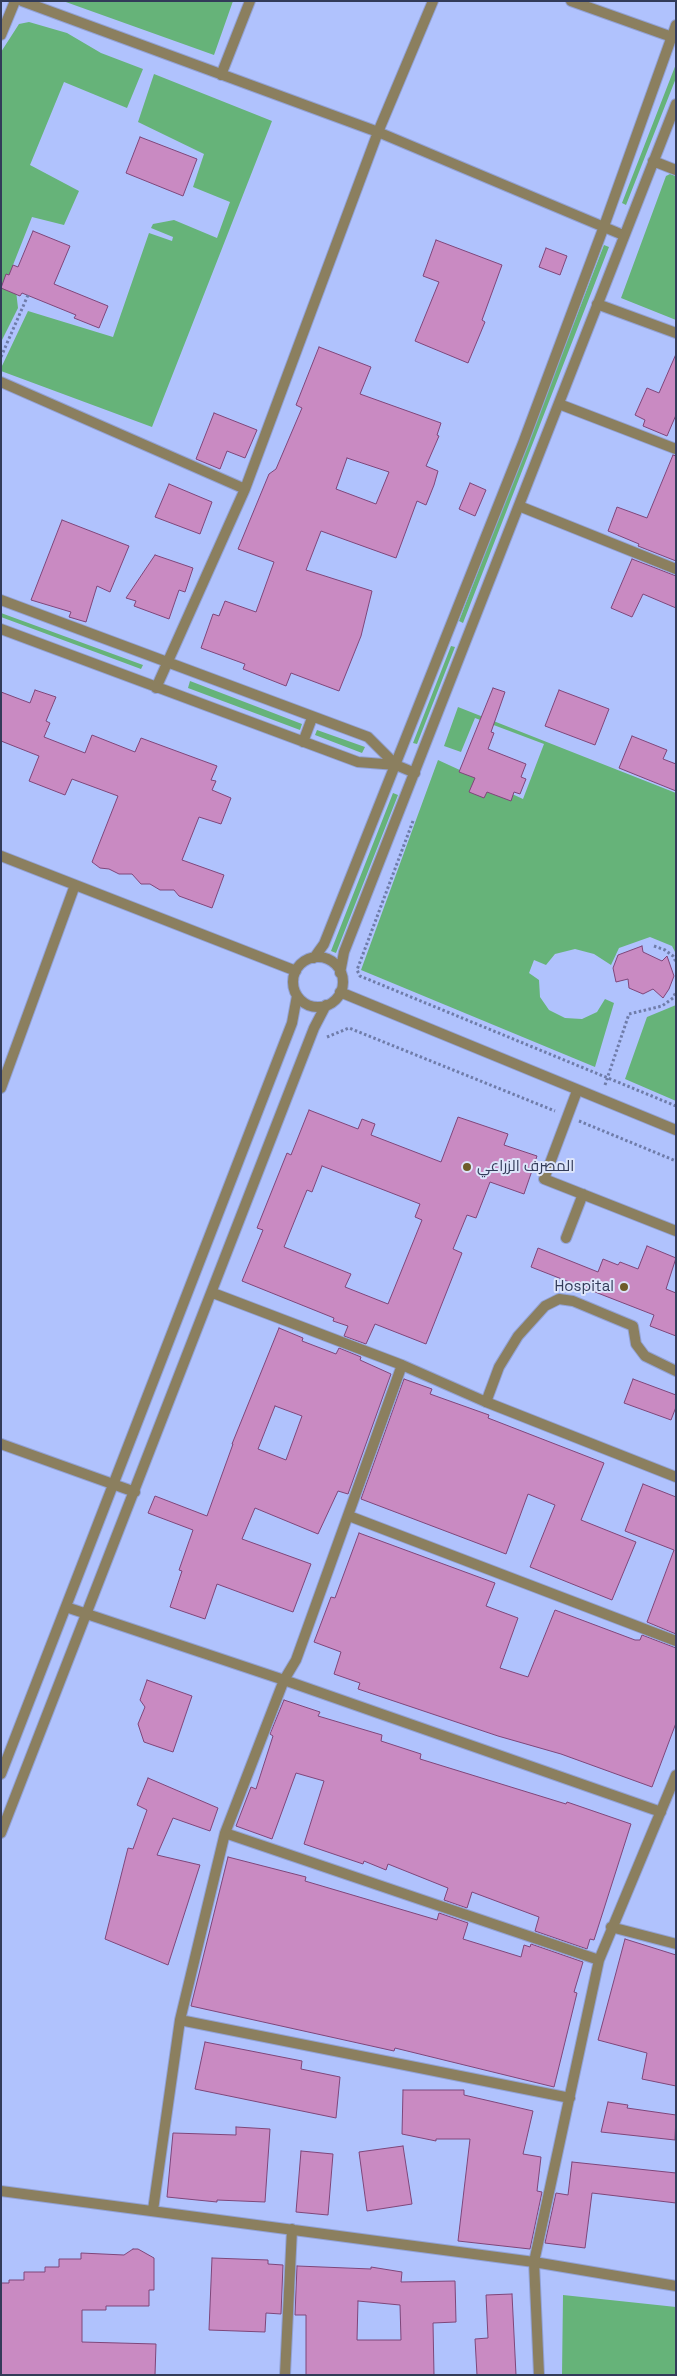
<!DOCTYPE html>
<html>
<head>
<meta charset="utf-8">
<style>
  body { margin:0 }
  #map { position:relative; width:677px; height:2376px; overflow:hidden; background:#b0c2fd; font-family:"Space Grotesk",sans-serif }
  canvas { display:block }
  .frame { position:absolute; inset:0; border:2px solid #323b59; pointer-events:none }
</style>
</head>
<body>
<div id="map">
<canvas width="677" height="2376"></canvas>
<div class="frame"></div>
</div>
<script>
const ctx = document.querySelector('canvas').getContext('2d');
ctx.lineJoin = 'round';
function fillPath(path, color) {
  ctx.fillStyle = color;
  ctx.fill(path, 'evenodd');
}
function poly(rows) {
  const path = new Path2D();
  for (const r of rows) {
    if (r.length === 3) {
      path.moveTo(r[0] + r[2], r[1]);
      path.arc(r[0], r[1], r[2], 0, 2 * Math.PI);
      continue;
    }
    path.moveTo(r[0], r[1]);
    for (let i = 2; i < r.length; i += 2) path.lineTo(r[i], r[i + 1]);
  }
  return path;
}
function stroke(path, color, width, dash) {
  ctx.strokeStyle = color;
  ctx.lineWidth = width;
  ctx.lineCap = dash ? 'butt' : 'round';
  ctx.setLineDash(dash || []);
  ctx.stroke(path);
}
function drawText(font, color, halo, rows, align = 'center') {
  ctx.font = font + ' "Space Grotesk",Cairo,sans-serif';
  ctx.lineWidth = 4;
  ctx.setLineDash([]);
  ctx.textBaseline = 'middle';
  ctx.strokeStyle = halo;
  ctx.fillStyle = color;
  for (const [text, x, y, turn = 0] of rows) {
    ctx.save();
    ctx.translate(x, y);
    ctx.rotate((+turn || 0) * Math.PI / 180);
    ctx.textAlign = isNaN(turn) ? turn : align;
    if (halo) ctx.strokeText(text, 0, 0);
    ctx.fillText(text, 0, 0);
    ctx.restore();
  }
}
fillPath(poly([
  [63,1,233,1,214,55],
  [29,22,67,33,101,53,143,69,127,108,64,82,30,165,79,191,64,225,32,217,13,265,18,308,1,342,1,52,19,24],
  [676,64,676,78,626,205,622,203],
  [154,74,272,121,152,427,1,371,1,368,28,311,113,337,149,233,172,241,173,237,151,228,153,224,174,220,217,238,230,202,193,187,204,154,138,122],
  [670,174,676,176,676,320,621,298,666,176],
  [604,245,609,247,463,623,459,621],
  [1,613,143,665,141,669,1,617],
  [451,646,455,647,417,744,413,743],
  [190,681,302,724,300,730,188,688],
  [458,707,676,793,676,954,672,946,650,937,619,948,611,965,594,954,575,949,555,954,546,965,534,960,529,973,539,980,540,997,549,1010,565,1018,582,1019,597,1012,605,999,614,1003,595,1067,361,970,438,760,523,799,544,744,475,718,461,752,444,746],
  [317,730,365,747,362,753,315,735],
  [393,793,398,795,336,953,331,951],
  [676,1005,676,1101,625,1079,647,1017],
  [563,2295,676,2307,676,2375,562,2375]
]), '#66b379');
const building = poly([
  [140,137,197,159,183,196,126,173,140,137],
  [33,231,70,246,54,284,108,306,99,328,74,318,76,315,22,293,20,296,1,288,6,274,9,275,13,265,18,267,33,231],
  [436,240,502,265,482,320,485,322,468,363,415,341,439,282,423,276,436,240],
  [546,248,567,256,560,275,539,267,546,248],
  [319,347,371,367,360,394,441,423,437,435,439,436,426,466,438,471,434,485,426,505,417,501,396,558,321,531,306,570,372,591,361,636,339,691,291,673,286,686,243,669,245,664,201,648,213,614,219,616,225,601,256,612,274,562,238,549,269,474,276,469,302,408,296,405,319,347],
  [347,458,389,472,376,504,336,489,347,458],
  [676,354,676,415,667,436,643,426,645,420,635,415,647,388,659,393,676,354],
  [214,413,257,430,245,458,227,451,220,469,196,459,214,413],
  [673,455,676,456,676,561,638,546,639,544,608,531,617,507,647,518,673,455],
  [470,483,486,490,475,516,459,509,470,483],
  [169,484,212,502,200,534,155,517,169,484],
  [62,520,129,546,110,592,97,586,86,622,69,617,71,612,31,600,62,520],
  [155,555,193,568,185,592,179,590,169,619,134,606,136,601,126,598,155,555],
  [632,559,676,576,676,608,643,594,632,617,611,608,632,559],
  [493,688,505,692,491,732,494,733,488,749,526,764,521,777,526,779,520,794,514,792,511,801,487,792,484,798,469,792,475,778,459,772,493,688],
  [35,690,56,697,46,721,50,723,44,737,85,753,92,735,135,752,141,738,217,766,211,780,216,781,212,790,231,798,221,824,199,817,182,860,224,875,212,908,179,896,174,890,160,890,150,884,141,884,132,874,119,874,109,869,100,868,92,862,118,796,72,779,65,795,29,781,39,756,1,741,1,692,30,703,35,690],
  [559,690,609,709,595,745,545,726,559,690],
  [632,736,667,750,663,759,676,764,676,791,619,768,632,736],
  [642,946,643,952,662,961,667,956,674,976,669,989,663,998,653,989,643,994,629,988,628,979,616,982,613,968,618,955,642,946],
  [309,1110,358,1129,362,1119,375,1124,371,1135,441,1162,458,1117,508,1134,504,1145,537,1156,524,1194,490,1182,476,1218,467,1215,453,1249,462,1253,426,1344,375,1324,366,1344,344,1336,348,1326,333,1321,334,1318,242,1281,263,1230,257,1228,287,1153,291,1155,309,1110],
  [322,1166,420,1204,415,1217,422,1220,388,1304,345,1287,351,1274,284,1247,307,1190,312,1192,322,1166],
  [647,1246,676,1258,666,1289,676,1293,676,1336,650,1326,654,1315,531,1267,538,1248,598,1272,603,1259,618,1265,620,1262,638,1269,647,1246],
  [279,1328,303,1338,302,1341,336,1354,339,1348,361,1357,360,1360,391,1374,348,1494,338,1491,318,1534,255,1508,242,1539,311,1564,293,1612,217,1584,205,1619,170,1607,182,1571,179,1570,193,1530,148,1513,155,1496,207,1516,233,1444,232,1444,279,1328],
  [275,1406,302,1416,286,1460,258,1449,275,1406],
  [404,1379,432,1389,430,1394,489,1415,488,1418,604,1463,581,1520,636,1542,612,1600,530,1567,555,1505,528,1494,506,1554,361,1499,404,1379],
  [633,1379,676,1395,676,1407,671,1420,624,1403,633,1379],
  [643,1484,676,1497,676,1634,647,1622,674,1550,625,1531,643,1484],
  [359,1533,495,1583,486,1606,518,1618,500,1668,528,1677,555,1610,635,1640,640,1640,642,1635,676,1648,676,1723,652,1787,561,1754,498,1736,358,1689,360,1683,334,1674,341,1652,314,1642,331,1597,335,1598,359,1533],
  [147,1680,192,1696,173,1752,144,1742,138,1724,145,1707,140,1700,147,1680],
  [284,1700,320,1712,318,1716,382,1735,381,1741,421,1754,420,1759,566,1804,567,1802,631,1824,594,1940,590,1939,587,1949,535,1931,539,1917,472,1892,467,1908,444,1900,448,1888,388,1864,386,1870,364,1861,363,1864,304,1844,324,1781,296,1773,272,1839,236,1826,251,1787,256,1789,273,1736,270,1734,284,1700],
  [148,1778,218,1808,210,1831,173,1818,157,1855,200,1865,168,1965,105,1939,128,1848,133,1849,147,1810,137,1805,148,1778],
  [228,1857,306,1877,305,1881,437,1920,439,1913,468,1923,463,1939,521,1957,524,1945,530,1947,531,1944,583,1962,574,1992,577,1993,554,2087,395,2048,394,2051,191,2006,228,1857],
  [625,1939,676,1955,676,2086,642,2079,647,2053,598,2040,625,1939],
  [205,2042,302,2061,301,2069,340,2077,336,2118,195,2089,205,2042],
  [403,2090,464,2090,464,2095,533,2111,523,2154,541,2157,537,2191,542,2192,530,2249,458,2241,470,2139,436,2139,436,2141,402,2134,403,2090],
  [608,2102,628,2105,627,2108,676,2115,675,2140,601,2132,608,2102],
  [236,2127,270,2129,265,2202,217,2200,217,2202,167,2197,173,2133,236,2135,236,2127],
  [403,2146,412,2204,367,2211,359,2152,403,2146],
  [301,2151,333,2154,328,2215,296,2212,301,2151],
  [572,2162,676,2173,676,2203,592,2193,585,2248,545,2243,556,2193,568,2195,572,2162],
  [133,2249,138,2249,154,2258,154,2290,149,2290,149,2306,106,2306,106,2310,82,2310,82,2342,156,2344,155,2375,1,2375,1,2283,9,2283,9,2280,24,2280,24,2272,45,2272,45,2267,59,2267,59,2259,81,2259,81,2253,124,2255,133,2249],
  [212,2258,268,2260,268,2264,283,2265,281,2314,266,2313,265,2332,209,2330,212,2258],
  [297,2266,371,2269,371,2267,402,2272,401,2282,455,2281,456,2322,433,2323,434,2375,306,2375,306,2315,295,2315,297,2266],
  [358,2301,400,2305,401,2340,357,2340,358,2301],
  [512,2294,516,2375,477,2375,475,2339,488,2338,486,2295,512,2294]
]);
fillPath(building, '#c98ac2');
stroke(building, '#7f467a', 1);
const lane = poly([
  [577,1091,544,1179,676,1231],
  [566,1238,583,1194],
  [486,1402,499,1367,518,1336,545,1306,559,1299,573,1301,633,1326,636,1344,645,1356,676,1371]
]);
const street = poly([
  [22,1,378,132,623,235],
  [571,1,672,37],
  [1,35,15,1],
  [221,75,250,1],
  [653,161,676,170],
  [597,304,676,333],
  [1,382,245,489],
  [559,404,676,449],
  [519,506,676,569],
  [1,600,368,737,396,765],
  [1,629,358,762,396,765,415,773],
  [156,688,245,489,378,132,433,1],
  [303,742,312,718],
  [1,856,296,971],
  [318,982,25],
  [314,958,324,944,523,443,603,229,676,25],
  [340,973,344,952,676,104],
  [340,992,676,1130],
  [1,1088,75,885],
  [213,1293,402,1365,486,1402,676,1477],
  [402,1365,296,1660,284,1680,225,1833,180,2020,570,2098],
  [1,1444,135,1492],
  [349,1516,676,1641],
  [66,1607,284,1680,661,1812],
  [1,1774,292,1023,297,996],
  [1,1833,314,1028,326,1005],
  [225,1833,599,1960],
  [611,1927,676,1944],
  [1,2191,534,2262,676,2286],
  [153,2210,180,2020],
  [285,2375,292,2229],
  [539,2375,534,2262,599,1960,676,1775]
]);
stroke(lane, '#92a2d6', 12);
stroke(street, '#92a2d6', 12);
stroke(poly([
  [1,357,28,295],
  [413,821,357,970,360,976,676,1106],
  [654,946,665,950,673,956,676,962],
  [327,1037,349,1028,555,1111],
  [605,1085,629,1014,662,1006,673,998,676,992],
  [579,1121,676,1161]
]), '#6f7ca9', 3, [2.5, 2.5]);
stroke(lane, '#8b7f5f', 10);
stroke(street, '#8b7f5f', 10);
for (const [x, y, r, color] of [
  [467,1167,5,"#6e5c2a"],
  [624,1287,5,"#6e5c2a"]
]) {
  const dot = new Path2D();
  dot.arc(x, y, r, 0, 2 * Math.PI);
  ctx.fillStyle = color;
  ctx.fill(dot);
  stroke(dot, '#dde5fb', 2);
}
drawText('15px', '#323b59', '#dde5fb', [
  ["المصرف الزراعي",477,1167],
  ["Hospital",614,1287,"right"]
], 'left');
</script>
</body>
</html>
